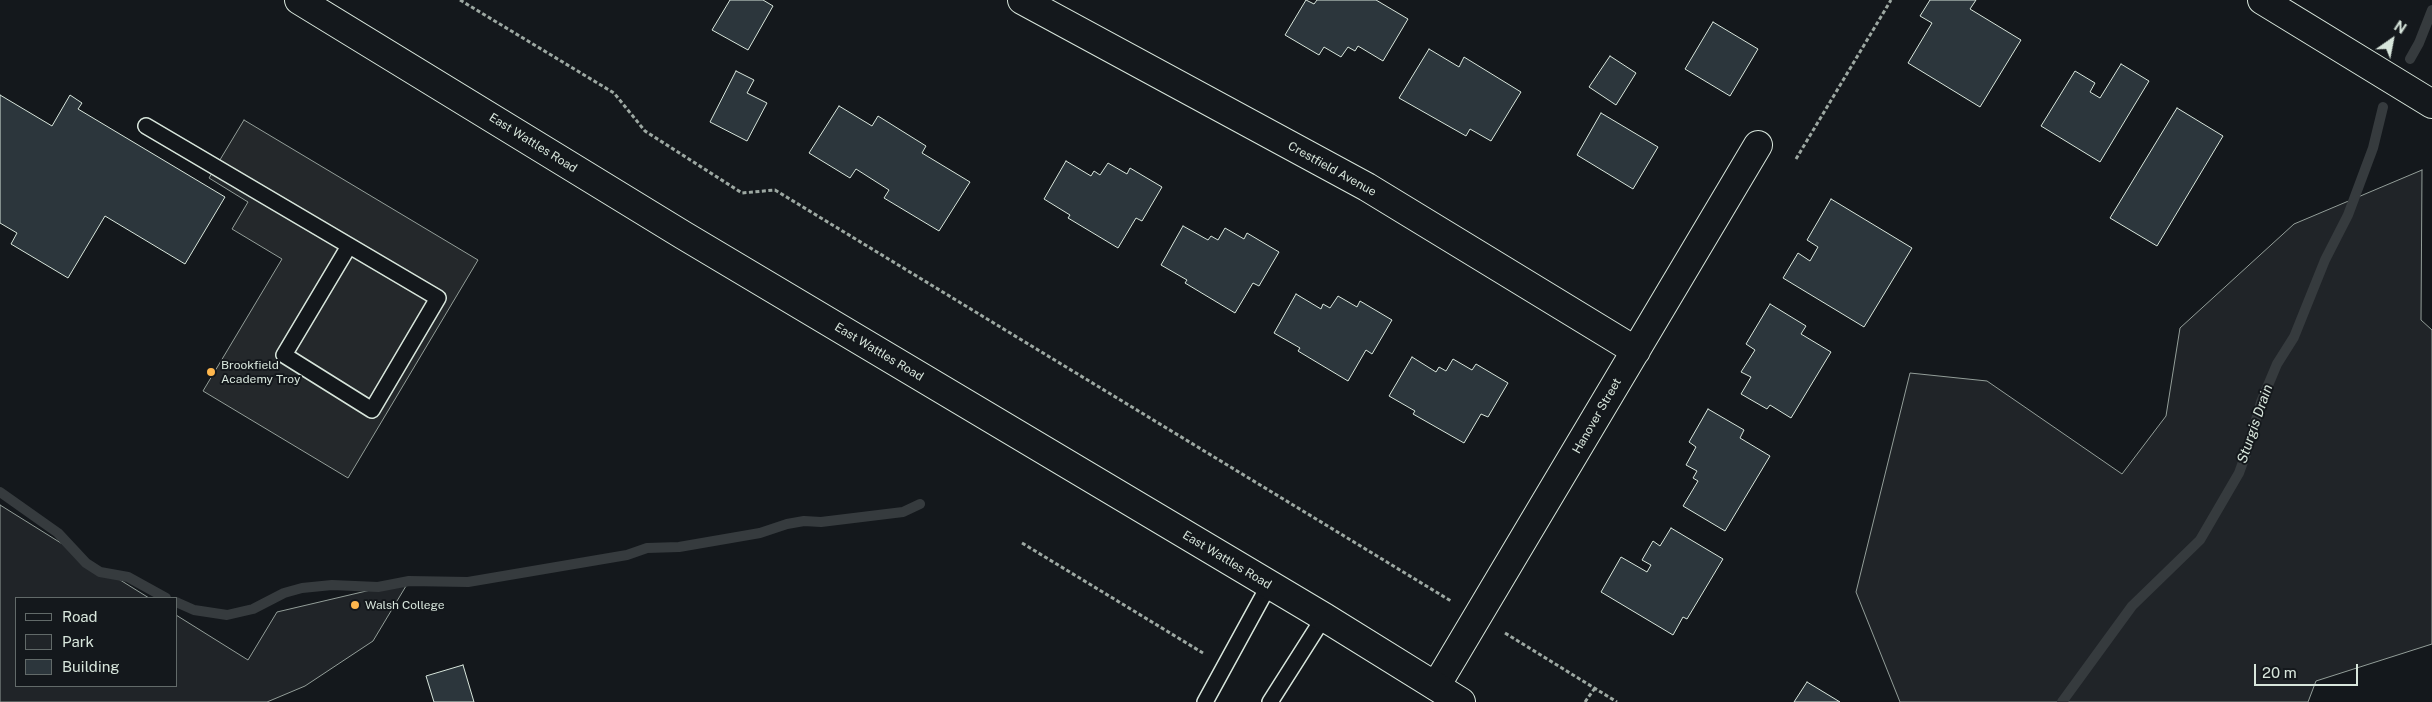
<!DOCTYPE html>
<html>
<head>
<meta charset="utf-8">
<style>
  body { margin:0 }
  #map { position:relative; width:2432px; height:702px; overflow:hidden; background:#14181c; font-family:"Public Sans",sans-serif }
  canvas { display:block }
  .legend { position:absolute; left:15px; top:597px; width:162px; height:90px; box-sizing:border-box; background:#14181c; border:1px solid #626a69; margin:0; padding:6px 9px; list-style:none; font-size:15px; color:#d8e6dc }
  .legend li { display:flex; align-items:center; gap:10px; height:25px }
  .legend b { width:25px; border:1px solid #626a69 }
  .north { position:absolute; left:2367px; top:15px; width:50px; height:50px; -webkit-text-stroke:4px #14181c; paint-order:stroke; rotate:33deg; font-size:14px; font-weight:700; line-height:20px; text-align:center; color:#d8e6dc }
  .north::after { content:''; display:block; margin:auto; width:18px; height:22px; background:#d8e6dc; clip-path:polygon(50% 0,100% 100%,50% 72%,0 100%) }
  .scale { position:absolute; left:2254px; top:664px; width:104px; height:22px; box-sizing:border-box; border:2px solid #d8e6dc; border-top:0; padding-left:6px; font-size:15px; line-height:18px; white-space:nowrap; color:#d8e6dc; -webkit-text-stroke:4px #14181c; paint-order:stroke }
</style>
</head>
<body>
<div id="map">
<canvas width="2432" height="702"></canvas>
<ul class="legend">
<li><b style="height:6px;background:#14181c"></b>Road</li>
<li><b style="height:14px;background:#202428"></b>Park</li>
<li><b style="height:14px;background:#2c363c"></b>Building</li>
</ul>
<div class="north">N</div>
<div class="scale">20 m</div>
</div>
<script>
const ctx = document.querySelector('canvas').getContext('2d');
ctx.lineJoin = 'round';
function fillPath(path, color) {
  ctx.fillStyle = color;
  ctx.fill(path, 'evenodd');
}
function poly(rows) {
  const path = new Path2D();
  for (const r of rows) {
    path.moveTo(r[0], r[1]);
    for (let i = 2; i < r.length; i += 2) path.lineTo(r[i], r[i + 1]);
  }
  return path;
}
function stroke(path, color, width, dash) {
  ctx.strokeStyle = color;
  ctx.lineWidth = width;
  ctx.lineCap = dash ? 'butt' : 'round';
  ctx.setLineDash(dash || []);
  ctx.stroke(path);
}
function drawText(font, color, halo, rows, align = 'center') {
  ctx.font = font + ' "Public Sans",sans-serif';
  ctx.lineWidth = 4;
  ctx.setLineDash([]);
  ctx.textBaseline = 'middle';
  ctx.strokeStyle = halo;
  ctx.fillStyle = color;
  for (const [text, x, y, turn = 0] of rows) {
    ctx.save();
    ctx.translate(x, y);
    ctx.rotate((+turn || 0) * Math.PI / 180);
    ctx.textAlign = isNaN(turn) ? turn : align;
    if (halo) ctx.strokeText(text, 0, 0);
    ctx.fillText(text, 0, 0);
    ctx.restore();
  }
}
const green = poly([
  [2422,170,2421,320,2432,330,2432,644,2316,681,2308,702,1900,702,1856,592,1910,373,1987,381,2122,474,2166,416,2180,328,2294,224,2422,170],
  [0,505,149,598,16,598,16,686,176,686,176,615,248,660,277,612,409,581,373,641,305,686,267,702,0,702,0,505]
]);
fillPath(green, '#202428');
stroke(green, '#939e99', 1);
const parking = poly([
  [244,120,478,260,348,478,203,391,282,259,232,229,248,202,209,178,244,120]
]);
fillPath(parking, '#24282b');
stroke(parking, '#939e99', 1);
stroke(poly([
  [2410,59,2419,43,2432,10],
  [0,492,58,533,86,563,100,572,128,577,166,598],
  [176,602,194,610,227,615,253,609,284,593,302,588,332,585,378,587,409,581,468,582,627,555,647,548,679,547,760,533,787,524,804,521,821,522,903,512,920,504],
  [2062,702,2132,606,2200,540,2239,473,2247,451,2261,402,2277,364,2294,337,2325,260,2348,215,2373,148,2383,107]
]), '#363b3e', 10);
const building = poly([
  [730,0,763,0,773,6,748,50,712,30,730,0],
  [1306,0,1314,4,1317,0,1376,0,1408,19,1383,61,1358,46,1355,51,1348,47,1341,57,1324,47,1319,55,1285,35,1306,0],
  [1930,0,1976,0,1970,9,2021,40,1980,107,1908,63,1932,23,1920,16,1930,0],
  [1713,22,1758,49,1730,96,1685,69,1713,22],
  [1429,49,1459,67,1464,57,1521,92,1491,141,1470,129,1466,136,1399,98,1429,49],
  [1610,56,1636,73,1616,105,1589,87,1610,56],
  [2121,64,2149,81,2100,162,2041,126,2075,71,2095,83,2090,92,2100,98,2121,64],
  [736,71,754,80,747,93,767,103,747,141,710,122,736,71],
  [0,95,52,126,70,95,82,103,78,109,225,197,185,264,105,216,68,278,11,244,17,233,0,223,0,95],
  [839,106,872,126,878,116,926,146,922,153,970,182,939,231,884,198,889,190,856,169,850,178,809,153,839,106],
  [2177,108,2223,136,2157,246,2110,218,2177,108],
  [1601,113,1658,147,1633,189,1577,155,1601,113],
  [1066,161,1091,176,1094,171,1100,175,1108,163,1127,174,1130,168,1162,187,1142,221,1136,218,1118,248,1068,218,1070,215,1044,199,1066,161],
  [1831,199,1912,248,1864,327,1783,278,1798,253,1810,261,1818,247,1807,240,1831,199],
  [1183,226,1208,240,1211,236,1218,240,1225,228,1244,239,1247,233,1279,252,1259,286,1253,283,1235,313,1185,283,1187,280,1161,265,1183,226],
  [1296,294,1321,309,1323,304,1330,308,1338,296,1357,307,1360,301,1392,320,1372,354,1366,350,1348,381,1298,351,1300,348,1274,333,1296,294],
  [1770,304,1806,326,1801,334,1831,352,1791,418,1770,405,1767,409,1741,394,1751,377,1741,372,1755,350,1746,344,1770,304],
  [1412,357,1436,372,1439,367,1446,371,1453,359,1472,370,1476,364,1508,383,1488,417,1481,414,1464,443,1413,414,1415,411,1389,396,1412,357],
  [1708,409,1744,430,1740,438,1770,456,1725,531,1683,506,1698,481,1693,478,1697,471,1686,465,1696,447,1689,442,1708,409],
  [1671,528,1723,559,1687,619,1683,617,1673,635,1601,592,1621,557,1647,572,1651,565,1642,560,1653,541,1660,546,1671,528],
  [463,665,474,702,434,702,426,676,463,665],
  [1807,682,1840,702,1794,702,1807,682]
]);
fillPath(building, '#2c363c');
stroke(building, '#d8e6dc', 1);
const service = poly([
  [146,126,438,298,372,410,284,355,349,246],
  [1205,702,1269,585],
  [1270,702,1324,617]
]);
const minor = poly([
  [1022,0,1367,187,1636,351],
  [2262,0,2432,104],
  [1436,686,1758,145]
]);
const secondary = poly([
  [299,0,683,235,1324,617,1461,702]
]);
stroke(service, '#d8e6dc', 18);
stroke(minor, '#d8e6dc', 30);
stroke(secondary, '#d8e6dc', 30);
stroke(poly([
  [460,0,614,93,645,131,742,193,775,190,1451,601],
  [1796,159,1891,0],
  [1022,543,1203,653],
  [1505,633,1617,702],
  [1585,702,1595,688]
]), '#9da8a2', 3, [4, 2.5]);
stroke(service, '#14181c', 15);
stroke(minor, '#14181c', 28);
stroke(secondary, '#14181c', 28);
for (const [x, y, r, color] of [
  [211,372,5,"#ffb74d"],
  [355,605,5,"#ffb74d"]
]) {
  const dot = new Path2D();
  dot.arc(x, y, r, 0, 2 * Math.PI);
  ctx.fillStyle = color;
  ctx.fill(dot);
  stroke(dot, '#14181c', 2);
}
drawText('12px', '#d8e6dc', '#14181c', [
  ["East Wattles Road",533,143,32],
  ["Crestfield Avenue",1332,169,29],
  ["East Wattles Road",879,352,31],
  ["Hanover Street",1597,416,-60],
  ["East Wattles Road",1227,560,31]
]);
drawText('12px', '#d8e6dc', '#14181c', [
  ["Brookfield",221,365],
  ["Academy Troy",221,379],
  ["Walsh College",365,605]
], 'left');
drawText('italic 14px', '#d8e6dc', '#14181c', [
  ["Sturgis Drain",2255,424,-71]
]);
</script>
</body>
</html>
